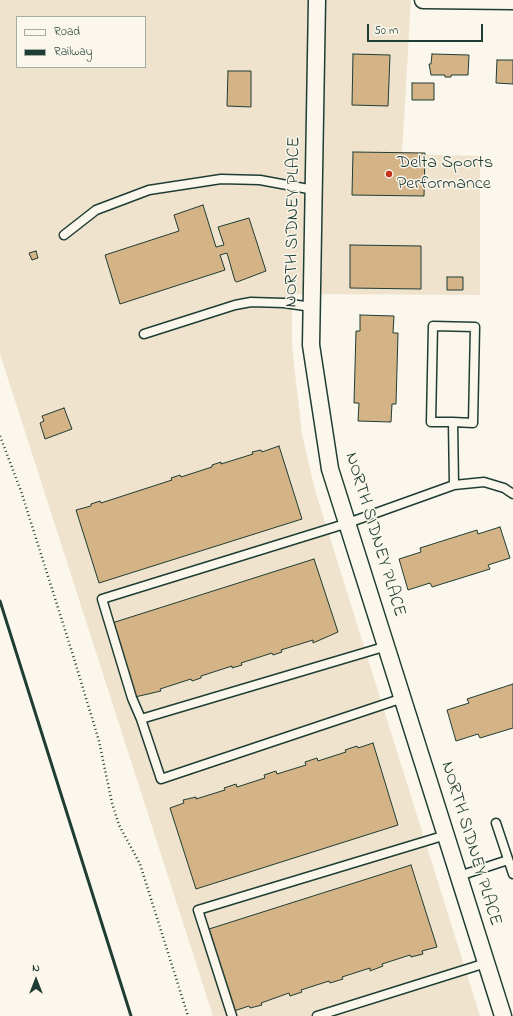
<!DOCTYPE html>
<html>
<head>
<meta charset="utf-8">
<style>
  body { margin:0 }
  #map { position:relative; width:513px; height:1016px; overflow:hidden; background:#fbf7ec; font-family:"Indie Flower",sans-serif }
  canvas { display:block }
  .legend { position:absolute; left:16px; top:16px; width:130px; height:52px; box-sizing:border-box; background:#fbf7ec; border:1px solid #a3ada2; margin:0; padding:5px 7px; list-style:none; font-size:12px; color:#1f3d34 }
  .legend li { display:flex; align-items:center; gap:8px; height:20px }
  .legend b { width:20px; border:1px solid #a3ada2 }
  .north { position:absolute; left:16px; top:960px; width:40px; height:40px; -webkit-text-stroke:3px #fbf7ec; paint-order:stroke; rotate:0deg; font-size:11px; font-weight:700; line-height:16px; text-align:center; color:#1f3d34 }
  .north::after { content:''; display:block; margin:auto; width:14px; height:18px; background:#1f3d34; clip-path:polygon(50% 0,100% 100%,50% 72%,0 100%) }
  .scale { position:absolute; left:367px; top:24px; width:116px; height:18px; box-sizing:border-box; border:2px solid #1f3d34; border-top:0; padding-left:5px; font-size:12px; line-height:14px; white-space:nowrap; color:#1f3d34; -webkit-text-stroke:3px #fbf7ec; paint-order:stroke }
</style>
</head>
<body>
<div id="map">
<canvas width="513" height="1016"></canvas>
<ul class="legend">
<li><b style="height:5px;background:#fbf7ec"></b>Road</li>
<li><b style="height:5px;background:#1f3d34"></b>Railway</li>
</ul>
<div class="north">N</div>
<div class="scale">50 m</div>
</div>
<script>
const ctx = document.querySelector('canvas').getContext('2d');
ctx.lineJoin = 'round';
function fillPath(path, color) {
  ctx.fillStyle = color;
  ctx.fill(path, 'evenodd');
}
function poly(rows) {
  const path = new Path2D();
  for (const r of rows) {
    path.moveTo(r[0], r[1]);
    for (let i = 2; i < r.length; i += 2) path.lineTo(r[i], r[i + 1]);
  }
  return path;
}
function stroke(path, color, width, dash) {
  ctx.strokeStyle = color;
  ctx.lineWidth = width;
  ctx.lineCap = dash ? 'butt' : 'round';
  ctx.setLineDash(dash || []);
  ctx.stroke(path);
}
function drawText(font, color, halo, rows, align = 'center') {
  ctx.font = font + ' "Indie Flower",sans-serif';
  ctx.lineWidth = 3;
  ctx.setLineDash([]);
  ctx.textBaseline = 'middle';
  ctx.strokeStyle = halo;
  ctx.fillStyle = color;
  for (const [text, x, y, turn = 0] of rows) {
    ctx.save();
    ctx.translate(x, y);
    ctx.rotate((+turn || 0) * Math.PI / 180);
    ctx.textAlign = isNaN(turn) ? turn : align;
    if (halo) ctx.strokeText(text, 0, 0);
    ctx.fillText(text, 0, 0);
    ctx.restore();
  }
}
fillPath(poly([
  [0,0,411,0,402,154,480,156,480,295,292,294,292,346,302,434,315,490,480,1016,213,1016,0,354],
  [17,17,145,17,145,67,17,67]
]), '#efe3ce');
const building = poly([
  [353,54,390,55,388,106,352,105,353,54],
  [432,54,469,55,468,75,451,75,451,77,445,77,445,75,431,75,429,64,431,64,432,54],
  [497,60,513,60,513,84,496,83,497,60],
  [228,71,251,71,251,107,227,106,228,71],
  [412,83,434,83,434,100,412,100,412,83],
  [353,152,425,153,424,196,352,195,353,152],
  [203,205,216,247,224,245,218,227,249,218,266,271,237,282,235,281,227,253,220,255,225,270,120,304,105,255,179,231,174,215,203,205],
  [350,245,421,246,421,289,350,288,350,245],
  [36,251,38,258,32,260,29,253,36,251],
  [447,277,463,277,463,290,447,290,447,277],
  [360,315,394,316,393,333,398,333,396,404,392,404,391,422,358,421,359,403,354,403,356,331,360,331,360,315],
  [64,408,72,429,45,439,40,423,44,421,42,416,64,408],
  [279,446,302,519,99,583,76,510,91,506,91,504,100,501,101,503,172,480,171,478,180,475,181,477,212,467,212,465,221,462,221,464,253,454,252,452,261,450,262,452,279,446],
  [500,527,510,558,488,565,490,569,432,587,430,583,408,590,399,559,421,552,420,548,477,530,478,534,500,527],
  [314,559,338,632,313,643,313,640,281,650,282,652,273,655,272,653,241,663,242,665,232,668,232,666,201,676,201,678,192,681,191,679,160,689,161,691,135,697,112,623,314,559],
  [513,684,513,728,480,738,478,734,456,741,447,710,469,703,467,699,513,684],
  [373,743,398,825,196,889,170,808,184,803,183,800,196,797,196,799,225,790,224,788,236,784,237,787,265,778,264,775,276,771,277,774,306,765,305,762,317,758,318,761,346,752,345,750,357,746,358,748,373,743],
  [411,865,437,947,422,951,423,954,411,957,410,955,382,964,383,966,370,971,370,968,342,977,343,979,330,983,329,981,301,990,302,992,290,996,289,993,261,1003,262,1005,250,1008,249,1006,234,1011,209,929,411,865]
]);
fillPath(building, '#d4b387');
stroke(building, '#1f3d34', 1);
const service = poly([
  [64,235,96,210,149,190,221,179,260,180,314,190],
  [144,334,235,305,251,302,284,303,312,307],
  [453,422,473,423,475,327,433,326,431,422,453,422,454,485],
  [387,646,141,719,161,779,403,698],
  [141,719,132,698,102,599,348,523,454,485,484,482,504,488,513,494],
  [496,823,513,874],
  [459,876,508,860],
  [232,1016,198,910,446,835],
  [317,1016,486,963]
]);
const minor = poly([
  [317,0,311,345,330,469,503,1016],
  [423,0,513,1]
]);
stroke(service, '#1f3d34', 11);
stroke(minor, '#1f3d34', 19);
stroke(poly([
  [0,436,21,491,72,652,99,741,112,803,119,825,140,864,188,1016]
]), '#1f3d34', 2.5, [1, 3]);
stroke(service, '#fbf7ec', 8);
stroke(minor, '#fbf7ec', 16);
stroke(poly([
  [0,601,131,1016]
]), '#1f3d34', 3);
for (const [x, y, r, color] of [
  [389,174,4,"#c8321e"]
]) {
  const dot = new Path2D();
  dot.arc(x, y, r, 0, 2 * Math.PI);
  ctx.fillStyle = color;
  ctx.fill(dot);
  stroke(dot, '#fbf7ec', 1.5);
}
drawText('18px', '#1f3d34', '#fbf7ec', [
  ["Delta Sports",397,164],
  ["Performance",397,185]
], 'left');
drawText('18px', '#1f3d34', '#fbf7ec', [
  ["NORTH SIDNEY PLACE",294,222,-89],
  ["NORTH SIDNEY PLACE",374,535,73],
  ["NORTH SIDNEY PLACE",470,844,73]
]);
</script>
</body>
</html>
